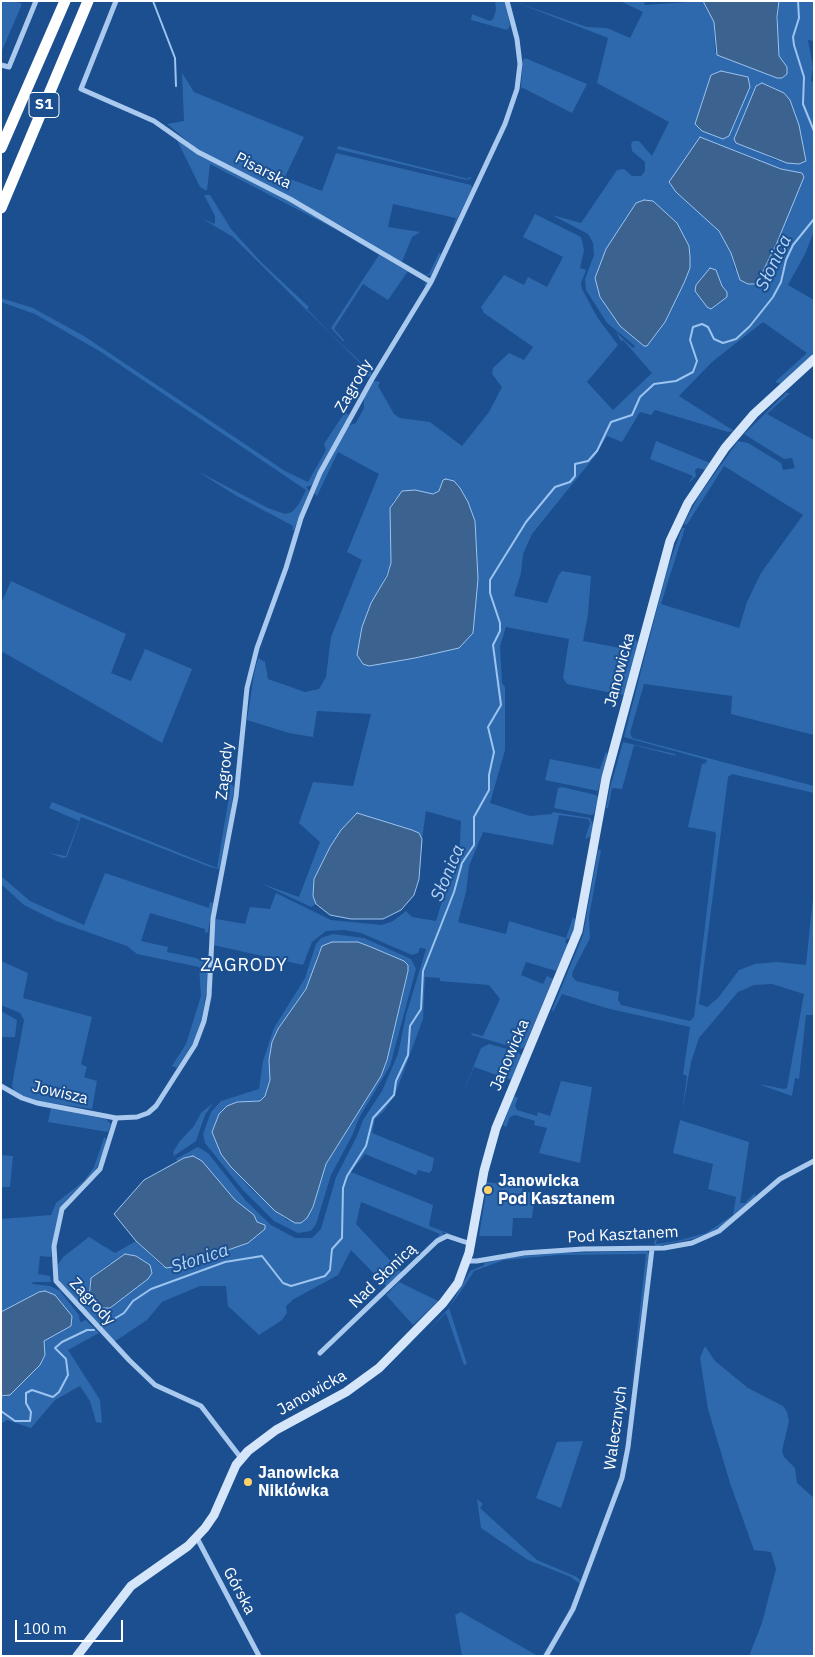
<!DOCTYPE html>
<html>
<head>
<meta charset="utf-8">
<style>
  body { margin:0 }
  #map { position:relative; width:815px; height:1657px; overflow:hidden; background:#1b4f8f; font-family:"IBM Plex Sans",sans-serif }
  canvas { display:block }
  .frame { position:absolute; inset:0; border:2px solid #fff; pointer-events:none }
  .scale { position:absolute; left:15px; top:1620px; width:108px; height:22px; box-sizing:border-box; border:2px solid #fff; border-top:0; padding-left:6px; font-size:15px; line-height:18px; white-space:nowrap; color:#fff; -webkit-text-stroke:4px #1b4f8f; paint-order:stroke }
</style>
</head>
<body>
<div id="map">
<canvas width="815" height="1657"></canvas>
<div class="frame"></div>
<div class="scale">100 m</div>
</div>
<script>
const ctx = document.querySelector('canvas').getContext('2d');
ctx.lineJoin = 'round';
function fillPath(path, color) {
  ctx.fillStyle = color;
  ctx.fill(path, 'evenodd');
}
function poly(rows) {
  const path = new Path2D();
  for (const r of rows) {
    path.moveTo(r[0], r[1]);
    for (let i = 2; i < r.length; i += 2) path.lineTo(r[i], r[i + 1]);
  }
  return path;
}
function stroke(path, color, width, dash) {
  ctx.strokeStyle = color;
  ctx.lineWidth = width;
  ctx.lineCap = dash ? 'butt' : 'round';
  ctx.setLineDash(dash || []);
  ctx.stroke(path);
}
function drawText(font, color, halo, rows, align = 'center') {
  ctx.font = font + ' "IBM Plex Sans",sans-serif';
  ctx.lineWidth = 4;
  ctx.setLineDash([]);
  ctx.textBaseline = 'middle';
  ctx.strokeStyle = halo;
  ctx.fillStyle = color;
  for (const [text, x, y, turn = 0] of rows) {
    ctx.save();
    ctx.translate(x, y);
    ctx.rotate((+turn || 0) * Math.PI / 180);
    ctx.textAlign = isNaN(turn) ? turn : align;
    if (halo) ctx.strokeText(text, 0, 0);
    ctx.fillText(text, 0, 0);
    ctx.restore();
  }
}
fillPath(poly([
  [1,1,15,1,22,4,1,53],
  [495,1,505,1,510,26,507,30,471,20,472,14,490,21,493,19,496,10],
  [620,1,644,1,645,5,703,1,714,22,715,52,782,78,784,63,779,56,777,34,779,1,814,1,814,41,808,40,813,67,811,81,814,82,814,231,805,254,788,285,814,300,814,355,781,384,775,382,807,353,763,322,712,362,679,396,734,431,728,432,655,410,651,415,640,412,622,442,607,436,595,456,532,534,523,554,521,573,514,596,547,603,558,576,562,571,591,576,588,614,583,641,632,650,635,639,638,643,626,694,622,695,567,684,563,678,569,639,506,627,500,646,502,683,505,687,505,750,490,803,530,816,552,814,553,812,590,818,593,824,591,836,585,839,590,823,588,819,559,815,553,845,483,832,469,866,466,892,458,922,506,934,509,921,566,938,573,917,577,921,571,938,566,939,565,942,569,945,556,971,526,962,521,975,543,984,547,976,553,979,524,1048,519,1049,472,1035,471,1033,483,1036,500,999,489,985,440,981,440,978,425,977,423,1019,395,1095,384,1111,375,1119,372,1133,434,1158,432,1170,429,1173,418,1170,416,1175,365,1154,351,1172,433,1205,429,1226,464,1239,442,1232,445,1236,431,1245,440,1234,361,1202,356,1224,402,1273,339,1333,386,1286,351,1250,338,1275,294,1299,286,1306,287,1313,282,1320,259,1335,228,1306,226,1286,200,1286,162,1302,147,1320,114,1342,58,1280,57,1266,63,1257,89,1237,115,1253,136,1241,162,1266,257,1222,254,1215,235,1200,202,1161,184,1158,178,1162,176,1159,198,1147,208,1153,246,1201,271,1225,295,1238,312,1238,321,1229,336,1177,357,1136,363,1120,382,1091,398,1054,406,1015,426,949,420,948,418,953,412,955,361,933,344,930,326,931,312,942,303,965,213,945,216,919,245,924,250,907,270,909,276,893,331,920,382,925,393,921,406,911,412,917,436,921,460,843,461,821,426,811,422,839,419,833,412,830,357,813,341,830,317,873,313,886,316,904,311,907,260,883,299,897,320,842,299,823,313,782,353,786,371,714,317,711,313,737,289,733,247,720,254,674,258,658,265,662,268,679,305,692,319,689,326,677,331,637,362,560,347,552,379,474,338,452,317,496,314,493,326,465,348,426,356,423,364,408,364,398,374,381,380,382,378,386,394,414,400,418,430,422,462,446,489,412,502,387,492,374,493,368,509,353,524,360,533,347,484,313,481,307,504,275,524,285,528,277,547,287,563,257,523,237,535,214,581,237,584,250,580,268,586,270,581,283,582,289,597,317,618,345,587,382,613,410,652,373,623,340,621,341,616,332,633,348,635,346,607,323,586,290,585,279,594,255,593,243,588,234,552,215,581,223,617,170,624,169,632,176,641,176,645,171,645,162,632,151,631,144,633,141,639,141,652,156,669,122,597,83,608,38,515,2,587,27,607,28,630,38,643,12],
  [721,71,748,77,750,87,734,126,723,139,702,131,695,124,711,75],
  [762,83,784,93,799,164,775,160,734,139,756,86],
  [698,139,739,152,781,169,802,173,735,270,731,253,719,231,696,210,690,154],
  [636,203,677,223,689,246,690,268,665,322,623,224],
  [710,268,716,270,722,287,695,291,696,285],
  [442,486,460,488,468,502,475,521,478,579,371,603,380,589,391,563,390,522,390,508,394,500,426,493,433,494,439,491],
  [110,1263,148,1279,110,1308,88,1294,91,1278],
  [525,58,587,84,572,113,521,87,523,60],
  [182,73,194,92,304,137,285,177,322,191,336,153,471,185,472,188,451,232,456,218,393,204,388,227,420,232,412,237,402,262,426,275,429,274,439,253,441,254,431,275,425,276,347,229,197,149,167,124,184,121],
  [175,136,282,197,427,283,427,284,426,286,424,285,426,282,408,271,388,300,363,284,334,329,345,341,343,341,331,328,379,255,337,230,210,164,207,190,205,190,200,187],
  [338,146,468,179,469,177,472,178,467,180,337,149],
  [204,195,210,195,231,229,261,262,309,307,307,309,332,335,371,372,371,376,367,377,369,372,233,237,201,218,214,224,215,222,215,216],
  [1,298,33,308,84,336,285,471,308,482,326,450,324,444,345,412,349,415,312,485,306,487,309,491,294,530,292,530,293,526,235,495,197,471,268,508,285,514,292,512,299,504,306,490,101,352,35,314,1,302],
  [786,393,790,393,767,414,814,440,814,735,731,714,732,696,644,684,630,733,632,738,814,786,814,793,732,774,728,777,699,1004,707,1007,718,998,739,970,755,964,777,962,806,965,814,888,814,1015,806,1015,799,1079,795,1078,792,1096,758,1084,784,1089,787,1088,804,994,772,984,754,985,738,992,699,1038,691,1062,682,1112,687,1076,683,1074,690,1027,606,1008,562,994,553,1012,552,1010,583,935,598,850,601,850,589,917,590,938,573,971,572,976,576,981,619,992,618,1000,621,1005,690,1021,694,1017,716,835,715,832,688,827,702,764,706,763,707,760,624,737,667,570,682,528,685,528,661,604,739,628,747,602,761,573,803,515,724,466,686,526,684,523,700,494,738,441,748,443,781,463,783,470,795,468,792,458,784,459,744,434],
  [656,441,710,463,705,470,698,468,695,470,696,476,689,483,693,476,650,459],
  [11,581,126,634,111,673,131,681,145,649,192,669,162,743,1,651,1,604],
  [623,742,675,754,676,756,634,745,622,789,612,788,608,808,606,808,610,788],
  [606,751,608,756,598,791,545,780,550,759,600,769],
  [227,781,234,787,229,825,219,869,210,867,81,817,67,857,63,858,50,853,66,856,79,821,49,808,52,802,217,868,230,791],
  [562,787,596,795,598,798,594,814,591,815,554,808,558,788],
  [105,873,209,908,210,902,213,903,208,932,205,933,205,929,150,913,141,941,168,947,167,952,196,958,207,963,208,982,202,1018,194,1041,177,1068,172,1066,186,1044,201,996,199,967,137,954,127,946,56,921,24,905,1,884,2,877,30,901,84,925],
  [333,934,364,938,411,959,416,969,390,1066,359,1118,352,1136,331,1175,316,1224,311,1231,298,1233,274,1221,242,1189,205,1143,203,1134,211,1112,221,1101,259,1089,263,1061,274,1028,305,978,316,944,321,938],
  [332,942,358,942,371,947,404,961,408,971,387,1060,381,1076,326,1164,313,1207,288,1221,252,1190,231,1167,237,1102,260,1101,265,1096,270,1080,269,1060,272,1042,278,1029,306,989,312,977,318,953],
  [1,961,28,973,23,998,92,1017,81,1064,87,1067,84,1077,97,1081,92,1109,31,1100,14,1092,12,1085,24,1020,20,1013,1,1005],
  [1,1011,17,1020,15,1037,1,1037],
  [489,1044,518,1052,522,1056,511,1080,474,1067,460,1100,481,1048],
  [561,1081,592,1087,580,1163,539,1153,547,1128,534,1125,535,1121,515,1115,510,1117,506,1127,503,1125,514,1096,518,1098,515,1106,517,1110,537,1116,538,1112,550,1116],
  [213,1103,205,1115,196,1141,174,1156,173,1152,180,1141,194,1126,201,1113],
  [51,1108,106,1119,111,1124,108,1132,48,1122],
  [680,1120,749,1142,740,1203,745,1203,755,1193,755,1197,728,1221,711,1232,693,1239,656,1246,654,1243,658,1233,656,1244,677,1241,706,1233,733,1215,736,1197,708,1189,713,1164,673,1153],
  [104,1138,106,1138,105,1150,95,1171,67,1199,59,1212,51,1257,40,1256,38,1274,50,1276,51,1282,33,1282,32,1284,50,1286,60,1291,79,1315,80,1322,86,1320,99,1333,68,1350,100,1400,102,1423,96,1422,90,1401,80,1386,55,1400,31,1428,7,1420,1,1424,1,1396,6,1397,44,1359,44,1341,71,1326,19,1304,1,1312,1,1219,51,1215,56,1203,84,1181,94,1167],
  [1,1155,13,1156,10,1187,1,1187],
  [487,1182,523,1187,522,1191,535,1193,532,1218,513,1218,512,1236,479,1236,486,1192,488,1188,486,1187],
  [647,1251,649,1254,631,1392,646,1254,558,1255,504,1260,474,1271,465,1285,449,1308,467,1364,464,1365,446,1313,428,1331,449,1308,470,1271,484,1265,484,1263,512,1257,559,1253],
  [399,1282,438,1301,413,1325,386,1295],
  [705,1346,715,1361,748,1388,783,1406,787,1412,789,1421,782,1451,784,1457,795,1468,797,1483,814,1498,814,1656,749,1656,762,1623,776,1569,771,1552,754,1550,730,1483,708,1409,700,1358],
  [583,1441,561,1508,536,1498,557,1442],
  [477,1499,483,1504,480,1508,537,1560,577,1577,581,1581,568,1616,544,1656,542,1656,567,1615,580,1584,571,1577,528,1560,481,1528],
  [461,1612,538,1656,462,1656,455,1615]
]), '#2e69ad');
const water = poly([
  [703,1,779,1,777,17,779,56,787,67,787,74,782,78,777,78,717,55,714,22,703,1],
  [721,71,748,77,750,87,729,136,723,139,702,131,695,124,711,75,721,71],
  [762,83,784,93,790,100,799,125,806,161,799,164,787,163,736,143,734,139,756,86,762,83],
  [700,137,781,169,802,173,804,177,776,245,759,279,754,284,748,284,740,280,731,253,719,231,676,192,669,182,700,137],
  [644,200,653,201,677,223,689,246,690,257,690,268,684,283,665,322,647,346,644,346,620,326,600,297,595,278,606,249,636,203,644,200],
  [710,268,716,270,722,286,727,292,727,297,711,309,707,307,695,291,696,285,710,268],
  [446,479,454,481,460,488,468,502,475,521,478,579,473,633,459,648,415,658,369,666,363,664,357,655,362,627,371,603,387,576,391,563,390,508,402,491,415,490,433,494,439,491,443,480,446,479],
  [357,813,412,830,419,833,422,839,419,879,414,895,401,910,383,919,351,919,330,915,316,904,313,896,314,879,330,847,341,830,357,813],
  [332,942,358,942,371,947,404,961,408,965,408,971,387,1060,381,1076,326,1164,313,1207,307,1218,301,1223,295,1223,275,1211,231,1167,221,1154,212,1132,219,1114,227,1106,237,1102,260,1101,265,1096,270,1080,269,1060,272,1042,278,1029,306,989,322,946,332,942],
  [193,1156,202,1161,235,1200,254,1215,257,1222,265,1225,265,1229,248,1243,185,1265,166,1268,136,1241,114,1214,144,1180,184,1158,193,1156],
  [125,1254,136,1256,150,1265,152,1273,148,1279,110,1308,98,1308,89,1298,91,1278,125,1254],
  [45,1291,55,1295,72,1316,71,1326,44,1341,45,1355,40,1365,10,1395,1,1396,1,1312,39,1292,45,1291]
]);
fillPath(water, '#3c6290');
stroke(water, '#9cc4f0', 1);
stroke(poly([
  [153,1,175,58,176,86],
  [798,1,799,18,793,37,794,45,804,77,803,104,814,131],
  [102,1326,124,1313,133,1301,151,1289,225,1262,262,1256,283,1283,291,1286,325,1276,330,1270,332,1249,342,1238,343,1188,347,1176,366,1146,373,1118,394,1095,396,1081,408,1055,410,1026,421,1009,423,971,454,892,462,863,474,845,474,817,489,790,489,775,494,752,488,727,501,705,493,645,500,631,500,623,490,593,490,580,526,522,555,487,570,482,575,476,575,464,588,461,597,451,611,422,632,415,640,397,654,384,676,381,693,372,697,361,690,340,693,327,702,324,708,327,714,339,723,343,736,339,750,326,773,297,781,282,786,260,793,245,814,219],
  [1,1411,15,1421,30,1421,31,1412,26,1403,26,1393,32,1390,53,1397,59,1392,68,1375,66,1359,55,1348,62,1342,87,1330,94,1330]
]), '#9cc4f0', 2);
stroke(poly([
  [116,1,81,89,154,121,198,152,290,199,431,282],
  [1,65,9,67,36,1],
  [1,1086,22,1098,37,1103,116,1118,137,1117,148,1113,156,1106,195,1045,204,1021,209,996,213,918,236,797,247,688,257,648,286,568,301,518,320,473,372,379,431,282,505,124,517,89,520,64,517,39,507,1],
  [116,1118,100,1169,62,1209,54,1246,56,1281,129,1360,155,1385,201,1406,241,1458],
  [467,1261,477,1261,524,1253,583,1249,664,1248,692,1243,719,1231,780,1179,814,1161],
  [320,1353,437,1241,447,1236,471,1244],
  [197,1538,259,1656],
  [546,1656,573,1609,622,1478,628,1447,652,1249]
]), '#a9c9ee', 5);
stroke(poly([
  [77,1656,131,1586,188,1546,205,1528,214,1515,236,1465,248,1451,276,1430,346,1392,379,1368,443,1303,458,1283,469,1253,484,1171,496,1128,578,931,606,778,670,541,688,503,725,448,754,414,814,359]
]), '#d6e6fa', 9);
stroke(poly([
  [1,148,65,1],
  [1,208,88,1]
]), '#fff', 11);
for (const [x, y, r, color] of [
  [488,1190,5,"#ffd166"],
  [248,1482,5,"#ffd166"]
]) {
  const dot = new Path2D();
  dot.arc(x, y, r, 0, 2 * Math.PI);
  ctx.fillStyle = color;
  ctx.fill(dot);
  stroke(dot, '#1b4f8f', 2);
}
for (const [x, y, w] of [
  [44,105,30]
]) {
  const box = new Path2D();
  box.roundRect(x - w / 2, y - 12.5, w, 25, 4);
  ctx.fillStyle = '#1b4f8f';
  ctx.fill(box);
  stroke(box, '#fff', 1);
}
drawText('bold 15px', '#fff', null, [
  ["S1",44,105]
]);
drawText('16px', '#fff', '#1b4f8f', [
  ["Pisarska",263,171,27],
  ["Zagrody",354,386,-60],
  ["Janowicka",620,670,-75],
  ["Zagrody",225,771,-84],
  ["Janowicka",510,1055,-67],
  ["Jowisza",60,1093,13],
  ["Pod Kasztanem",623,1235,-3],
  ["Nad Słonicą",383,1276,-44],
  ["Zagrody",92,1302,47],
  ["Janowicka",312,1393,-29],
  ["Walecznych",616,1428,-82],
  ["Górska",239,1591,62]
]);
drawText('bold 16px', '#fff', '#1b4f8f', [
  ["Janowicka",498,1181],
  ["Pod Kasztanem",498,1199],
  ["Janowicka",258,1473],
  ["Niklówka",258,1491]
], 'left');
drawText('italic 18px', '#b5d3f5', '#1b4f8f', [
  ["Słonica",774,263,-64],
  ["Słonica",448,873,-67],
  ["Słonica",200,1259,-18]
]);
ctx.letterSpacing = '1px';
drawText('18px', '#fff', '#1b4f8f', [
  ["ZAGRODY",244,966]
]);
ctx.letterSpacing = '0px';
</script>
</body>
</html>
